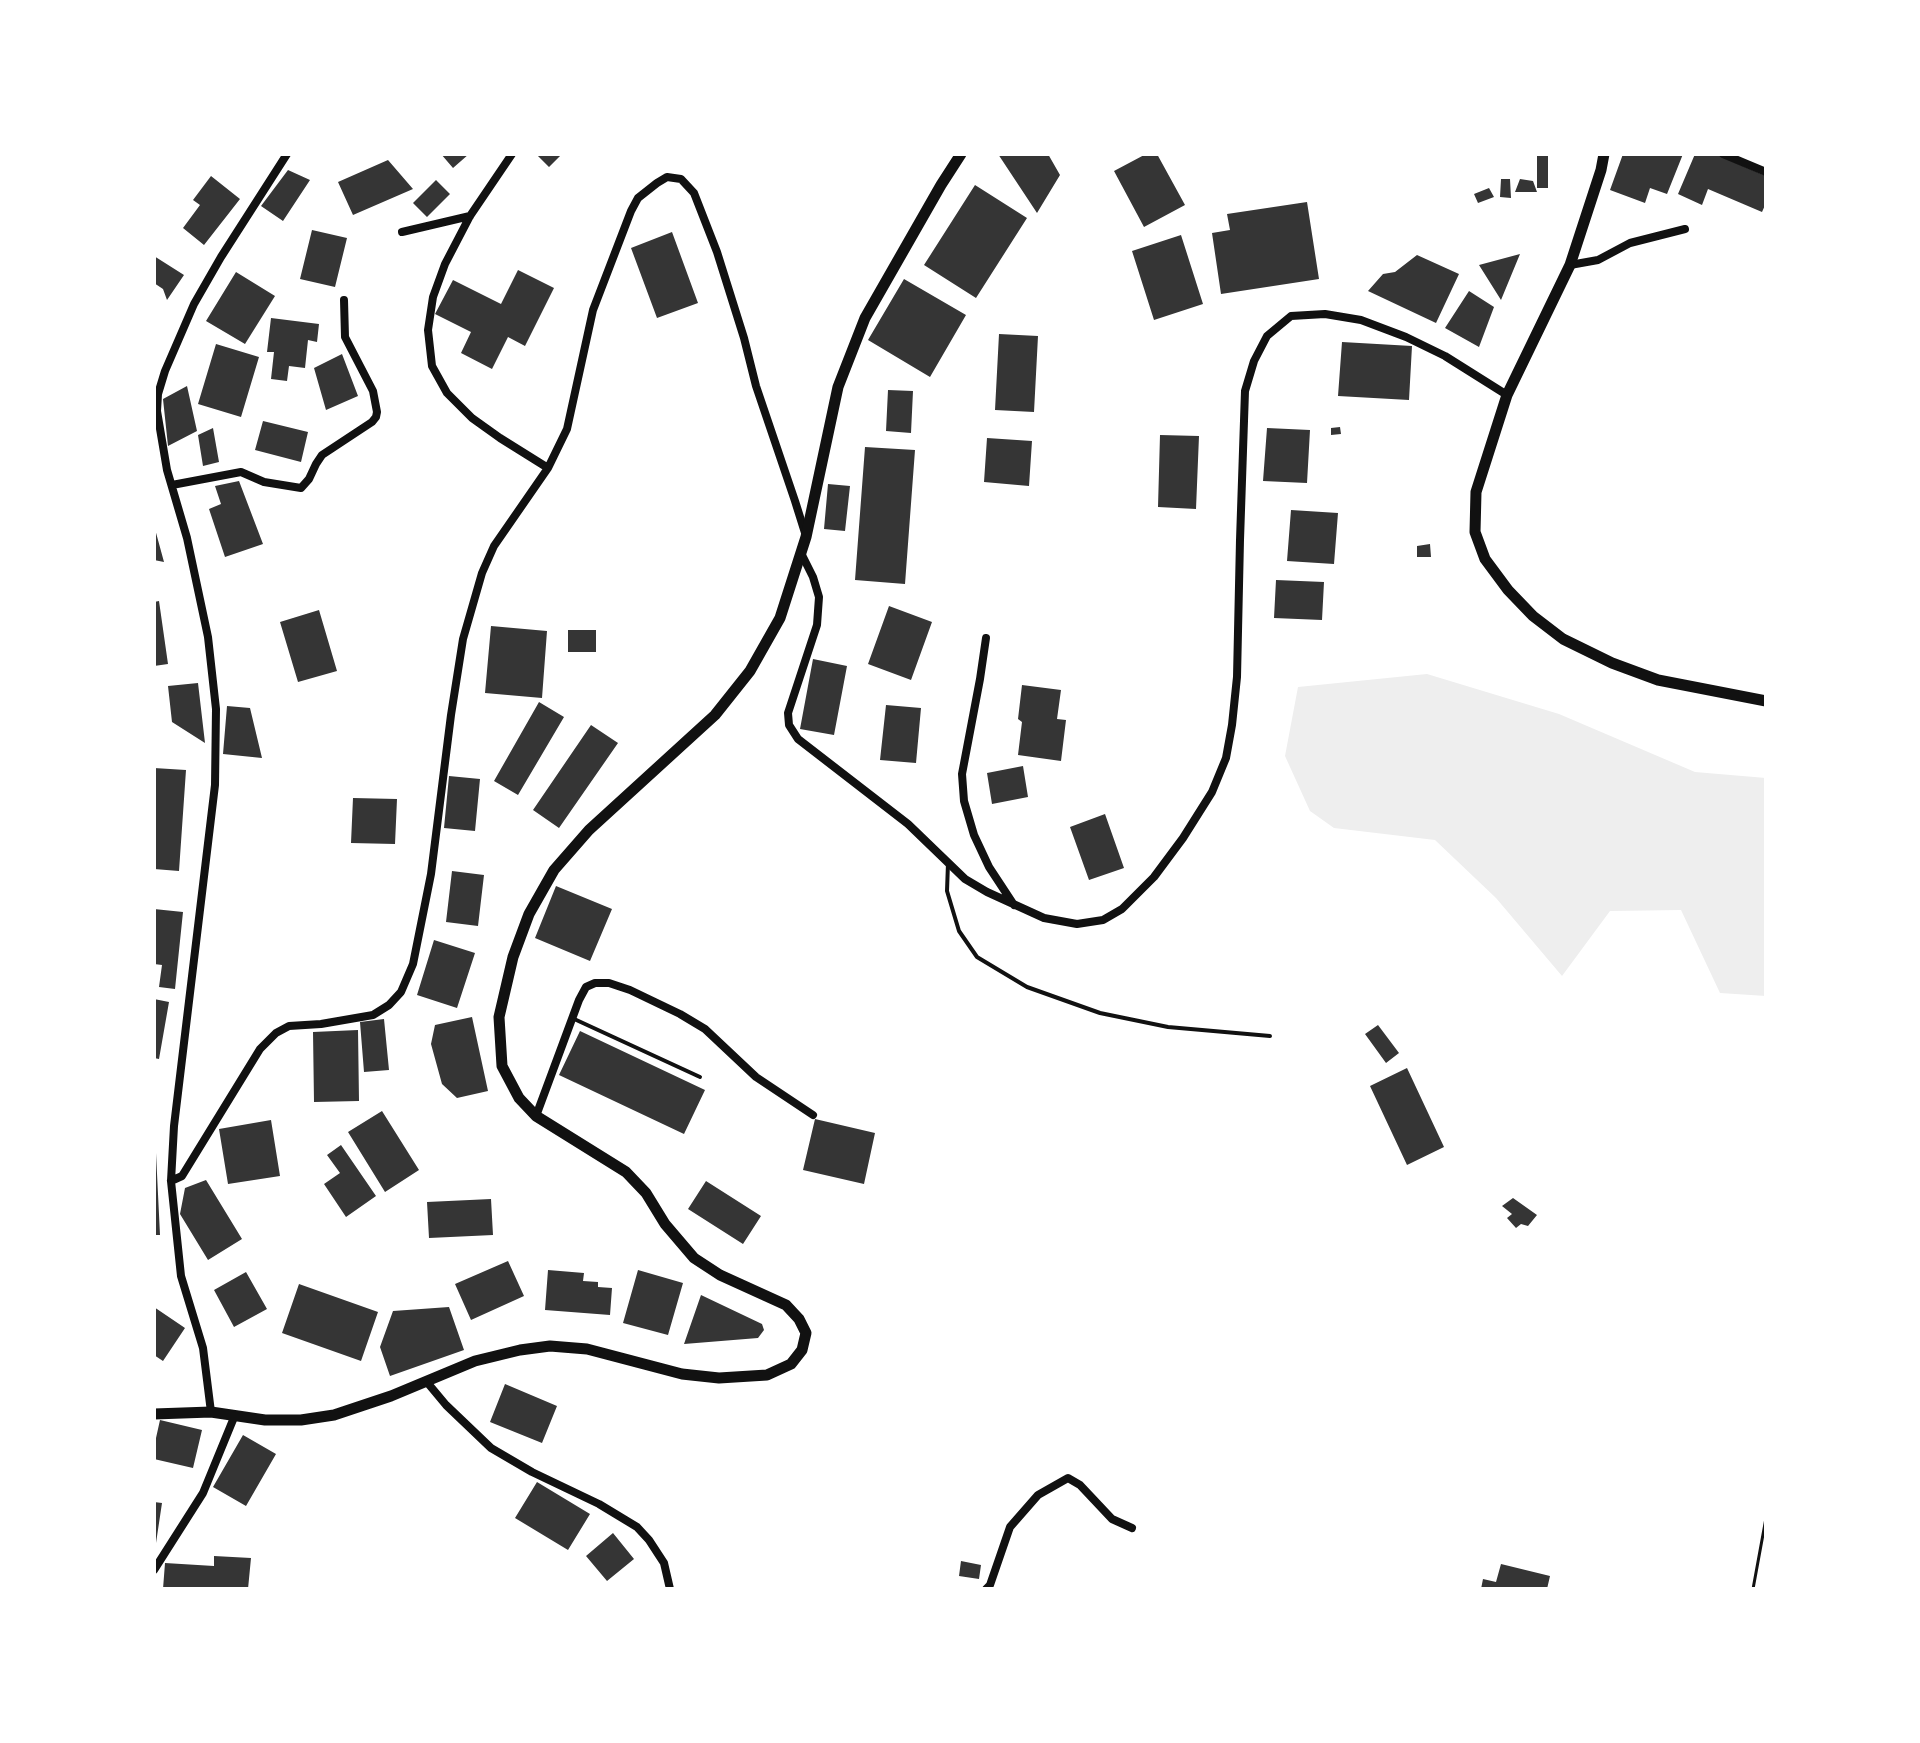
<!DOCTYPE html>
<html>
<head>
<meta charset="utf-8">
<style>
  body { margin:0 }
  #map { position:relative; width:1920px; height:1743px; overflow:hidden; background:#fff; font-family:Commissioner,sans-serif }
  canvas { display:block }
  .frame { position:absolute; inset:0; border:156px solid #fff; pointer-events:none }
</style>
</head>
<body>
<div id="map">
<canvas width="1920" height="1743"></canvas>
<div class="frame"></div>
</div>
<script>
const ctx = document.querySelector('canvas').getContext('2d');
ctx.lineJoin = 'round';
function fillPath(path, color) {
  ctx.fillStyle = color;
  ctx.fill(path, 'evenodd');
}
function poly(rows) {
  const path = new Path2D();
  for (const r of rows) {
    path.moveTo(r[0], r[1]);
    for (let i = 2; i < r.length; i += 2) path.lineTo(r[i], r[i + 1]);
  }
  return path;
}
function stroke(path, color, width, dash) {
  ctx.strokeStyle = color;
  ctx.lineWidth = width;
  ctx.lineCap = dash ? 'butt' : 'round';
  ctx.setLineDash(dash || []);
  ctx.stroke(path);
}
fillPath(poly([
  [1427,674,1559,714,1695,772,1766,778,1766,996,1720,993,1681,910,1610,911,1562,976,1496,898,1435,840,1334,828,1310,811,1285,756,1298,687]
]), '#eee');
fillPath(poly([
  [441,154,469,154,453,168],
  [536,154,562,154,549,167],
  [998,154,1048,154,1060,175,1037,213],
  [1146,154,1157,154,1185,205,1144,227,1114,171],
  [1537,154,1548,154,1548,188,1537,188],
  [1623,154,1683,154,1667,194,1650,188,1645,203,1610,190],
  [1695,154,1715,154,1766,176,1766,203,1762,212,1708,189,1702,205,1678,194],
  [388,160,413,189,353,215,338,182],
  [288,170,310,180,283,221,261,206],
  [211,176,240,199,204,245,183,228,200,205,193,200],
  [1501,179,1510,179,1511,198,1500,197],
  [1520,179,1533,181,1537,192,1515,192],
  [436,180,450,194,427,217,413,203],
  [975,185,1027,218,976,298,924,265],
  [1489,188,1494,197,1478,203,1474,194],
  [1307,202,1319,279,1221,294,1212,233,1230,230,1227,214],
  [312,230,347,238,335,287,300,279],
  [672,232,698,303,657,318,631,248],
  [1181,235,1203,304,1154,320,1132,251],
  [1520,254,1501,300,1479,265],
  [1417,255,1459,274,1436,323,1368,291,1383,274,1395,272],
  [154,256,184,275,167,300,163,289,154,283],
  [518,270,554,288,525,346,508,337,492,369,461,353,471,332,435,314,453,280,501,304],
  [236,272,275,296,245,344,206,321],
  [904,279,966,315,930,377,868,340],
  [1469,291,1494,307,1479,347,1445,328],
  [271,318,319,324,317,342,308,340,305,368,289,366,287,381,271,379,274,352,267,352],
  [999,334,1038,336,1034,412,995,410],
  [1342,342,1412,346,1409,400,1338,396],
  [216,344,259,357,241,417,198,404],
  [342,354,358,396,326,410,314,368],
  [187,386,197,431,168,446,163,399],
  [888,390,913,391,911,433,886,431],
  [263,421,308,432,301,462,255,450],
  [1340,427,1341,434,1331,435,1331,428],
  [213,428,219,462,203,466,198,435],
  [1267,428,1310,430,1307,483,1263,481],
  [1160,435,1199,436,1196,509,1158,507],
  [987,438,1032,441,1029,486,984,482],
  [865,447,915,450,905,584,855,580],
  [239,481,263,544,225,557,209,509,221,504,215,486],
  [828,484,850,486,845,531,824,529],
  [1291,510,1338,513,1334,564,1287,561],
  [154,529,155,529,164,562,154,560],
  [1430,544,1431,557,1417,557,1417,546],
  [1276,580,1324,582,1322,620,1274,618],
  [159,601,168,664,154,666,154,602],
  [889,606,932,622,911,680,868,664],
  [319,610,337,671,298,682,280,622],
  [491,626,547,631,542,698,485,693],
  [568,630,596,630,596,652,568,652],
  [813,659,847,666,834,735,800,729],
  [198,683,205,743,172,722,168,686],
  [1022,685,1061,690,1057,719,1066,720,1061,761,1018,755,1022,722,1018,719],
  [539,702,564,717,518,795,494,781],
  [886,705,921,708,916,763,880,760],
  [227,706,250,708,262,758,223,754],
  [591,725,618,743,559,828,533,810],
  [1023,766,1028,797,992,804,987,773],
  [154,768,186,770,179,871,154,869],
  [449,776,480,779,475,831,444,828],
  [353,798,397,799,395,844,351,843],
  [1105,814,1124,868,1089,880,1070,827],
  [452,871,484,875,478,926,446,922],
  [556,886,612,909,590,961,535,938],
  [154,909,183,912,175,989,159,987,162,965,154,964],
  [434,940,475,953,457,1008,417,995],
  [154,999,169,1002,159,1059,154,1058],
  [472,1017,488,1091,457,1098,442,1084,431,1044,435,1025],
  [384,1019,389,1070,364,1072,360,1022],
  [1378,1025,1399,1053,1386,1063,1365,1034],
  [358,1030,359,1101,314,1102,313,1032],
  [580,1031,705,1090,684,1134,559,1075],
  [1407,1068,1444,1147,1407,1165,1370,1086],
  [382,1111,419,1170,385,1192,348,1132],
  [815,1119,875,1133,864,1184,803,1170],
  [271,1120,280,1176,228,1184,219,1129],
  [341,1145,376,1196,346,1217,324,1184,340,1173,327,1155],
  [156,1153,160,1235,154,1235,154,1154],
  [206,1180,242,1239,208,1260,180,1214,185,1188],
  [706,1181,761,1216,743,1244,688,1209],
  [1513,1198,1537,1215,1528,1226,1521,1224,1516,1228,1507,1218,1512,1214,1502,1206],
  [491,1199,493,1235,429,1238,427,1202],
  [508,1261,524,1296,471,1320,455,1284],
  [548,1270,584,1273,583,1281,598,1282,598,1287,612,1288,610,1315,545,1310],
  [638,1270,683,1283,668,1335,623,1323],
  [246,1272,267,1309,234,1327,214,1290],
  [299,1284,378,1312,361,1361,282,1333],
  [701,1295,762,1324,764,1330,758,1338,684,1344],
  [154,1307,185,1328,163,1361,154,1355],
  [449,1307,464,1350,390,1376,380,1347,393,1311],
  [505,1384,557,1406,542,1443,490,1422],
  [160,1420,202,1430,193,1468,154,1459,154,1447],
  [243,1435,276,1454,246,1506,213,1487],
  [537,1482,590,1514,568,1550,515,1518],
  [154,1502,162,1503,156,1543,154,1543],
  [613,1533,634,1559,607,1581,586,1556],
  [214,1556,251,1558,248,1589,163,1589,165,1563,214,1566],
  [961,1561,981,1565,979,1579,959,1576],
  [1501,1564,1550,1576,1547,1589,1481,1589,1483,1579,1496,1582]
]), '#353535');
stroke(poly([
  [1753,1589,1766,1518]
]), '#111', 3);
stroke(poly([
  [948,863,947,891,959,931,977,957,1027,987,1100,1013,1168,1027,1270,1036],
  [572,1018,700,1077]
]), '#111', 4);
stroke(poly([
  [512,154,470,216,445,264,433,297,428,330,432,366,447,393,472,418,500,438,548,468],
  [1723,154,1766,172],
  [402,232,470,216],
  [1570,265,1598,260,1630,243,1685,229],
  [172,485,241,472,264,482,301,488,309,479,316,464,322,455,372,422,376,417,377,412,373,391,345,337,344,300],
  [801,553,813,577,819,597,817,625,788,713,789,725,798,739,908,824,965,879,987,892,1044,918,1077,924,1103,920,1122,909,1154,877,1183,838,1212,792,1226,758,1232,725,1237,677,1240,540,1245,391,1254,361,1267,336,1291,316,1325,314,1361,320,1406,337,1445,356,1507,395],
  [986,638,980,679,962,774,964,801,974,835,989,867,1014,905],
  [536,1116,579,1000,586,987,595,983,609,983,630,990,680,1014,705,1029,756,1077,813,1115],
  [171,1181,182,1176,260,1049,276,1033,289,1026,321,1024,373,1015,389,1005,401,992,413,964,431,874,451,715,463,639,482,573,494,546,548,468,567,429,593,310,631,211,638,198,657,183,667,177,681,179,694,193,717,252,744,338,756,386,795,501,806,536],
  [426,1381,446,1405,491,1448,532,1472,599,1504,637,1527,649,1540,664,1563,670,1589],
  [211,1412,203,1348,181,1276,171,1181,174,1126,215,785,216,709,208,637,187,538,167,470,157,411,158,394,165,371,194,304,221,257,287,154],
  [154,1570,203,1493,235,1415],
  [986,1589,990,1585,1010,1527,1038,1495,1068,1478,1080,1485,1112,1519,1132,1528]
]), '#111', 8);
stroke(poly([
  [1604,154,1601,170,1570,265,1507,395,1476,492,1475,532,1485,559,1508,590,1533,616,1563,639,1612,663,1658,680,1766,701],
  [154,1414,211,1412,265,1420,301,1420,334,1415,391,1396,475,1361,520,1350,550,1346,587,1349,682,1374,719,1378,767,1375,791,1364,802,1350,806,1333,799,1319,786,1305,720,1275,694,1258,665,1224,646,1193,626,1172,536,1116,519,1098,502,1066,499,1017,513,957,529,914,554,870,589,830,715,715,750,671,780,618,806,537,838,387,865,318,941,185,961,154]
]), '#111', 11);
</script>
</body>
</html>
